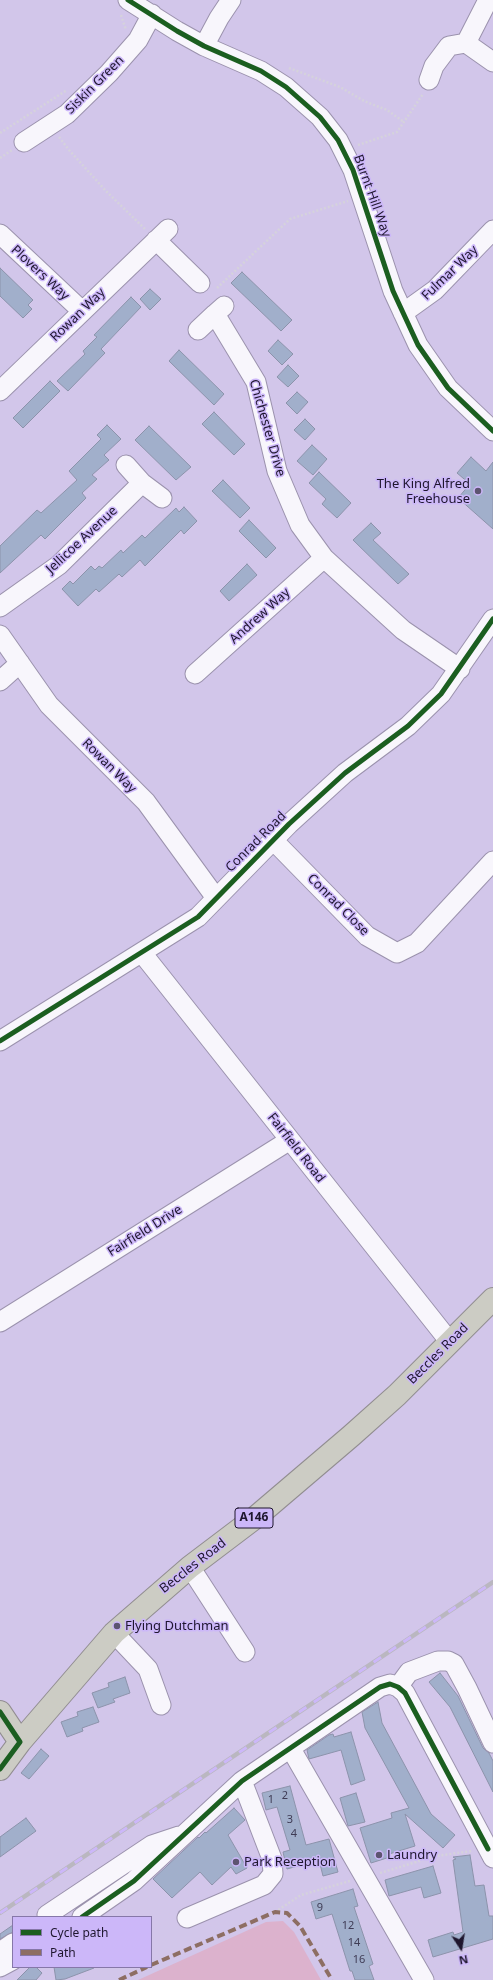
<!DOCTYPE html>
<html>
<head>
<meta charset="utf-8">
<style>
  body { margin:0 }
  #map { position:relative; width:493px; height:1980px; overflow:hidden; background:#d2c6ea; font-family:"Noto Sans",sans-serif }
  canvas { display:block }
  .legend { position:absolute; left:12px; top:1916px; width:140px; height:52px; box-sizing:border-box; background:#ccb7f9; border:1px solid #8677a8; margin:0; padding:5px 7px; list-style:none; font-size:12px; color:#1e162e }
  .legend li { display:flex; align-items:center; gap:8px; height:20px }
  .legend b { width:20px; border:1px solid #8677a8 }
  .north { position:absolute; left:441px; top:1928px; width:40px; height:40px; -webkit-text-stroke:3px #ccb7f9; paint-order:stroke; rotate:168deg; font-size:11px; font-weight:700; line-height:16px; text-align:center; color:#1e162e }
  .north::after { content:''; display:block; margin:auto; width:14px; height:18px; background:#1e162e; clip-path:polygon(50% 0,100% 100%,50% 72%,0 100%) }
</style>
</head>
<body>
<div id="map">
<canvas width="493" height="1980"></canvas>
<ul class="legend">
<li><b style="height:5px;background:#1b5e20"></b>Cycle path</li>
<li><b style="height:5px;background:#8d6e63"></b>Path</li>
</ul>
<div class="north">N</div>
</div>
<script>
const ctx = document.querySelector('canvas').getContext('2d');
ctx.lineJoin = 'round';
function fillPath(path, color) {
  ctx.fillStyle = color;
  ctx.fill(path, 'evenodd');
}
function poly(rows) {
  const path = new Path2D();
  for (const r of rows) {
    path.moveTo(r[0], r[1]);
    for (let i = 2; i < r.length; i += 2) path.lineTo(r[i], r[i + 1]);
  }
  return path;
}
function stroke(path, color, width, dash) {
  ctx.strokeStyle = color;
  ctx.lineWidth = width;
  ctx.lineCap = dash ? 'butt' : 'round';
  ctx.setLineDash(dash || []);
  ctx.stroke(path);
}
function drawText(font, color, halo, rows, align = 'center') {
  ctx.font = font + ' "Noto Sans",sans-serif';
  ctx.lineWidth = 3;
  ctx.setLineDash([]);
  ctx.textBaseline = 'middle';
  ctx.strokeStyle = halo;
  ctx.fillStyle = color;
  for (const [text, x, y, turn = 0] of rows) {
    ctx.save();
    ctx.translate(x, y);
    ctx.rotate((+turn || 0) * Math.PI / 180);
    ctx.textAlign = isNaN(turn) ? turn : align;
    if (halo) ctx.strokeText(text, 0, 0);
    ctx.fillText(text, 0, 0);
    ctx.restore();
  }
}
fillPath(poly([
  [283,1921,294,1932,321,1980,138,1980,266,1922]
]), '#dcb2cd');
const building = poly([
  [0,268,33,300,28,305,32,309,23,318,0,296,0,268],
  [242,272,292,320,281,331,231,283,242,272],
  [150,289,161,299,150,310,140,299,150,289],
  [131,297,141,307,101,349,105,353,68,391,57,381,85,354,83,351,97,337,94,335,131,297],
  [278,340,293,354,282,365,268,351,278,340],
  [179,350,224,394,214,405,169,361,179,350],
  [288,365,299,376,288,387,277,377,288,365],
  [50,381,60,391,23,428,13,418,50,381],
  [297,392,308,402,297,414,286,403,297,392],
  [214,412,245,444,234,455,202,424,214,412],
  [305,419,315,429,305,440,294,430,305,419],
  [107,425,121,439,104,455,109,460,92,475,97,479,82,493,86,498,45,539,41,535,0,573,0,546,37,510,41,513,77,480,69,471,101,439,97,435,107,425],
  [149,426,191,467,176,480,135,440,149,426],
  [312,445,327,459,313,475,297,461,312,445],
  [471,457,486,471,493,462,493,529,458,498,470,484,457,473,471,457],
  [319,472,351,503,337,518,322,504,326,499,309,483,319,472],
  [223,480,250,508,240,518,212,491,223,480],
  [184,507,197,521,184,534,181,530,145,566,140,560,122,577,119,574,99,592,96,589,78,606,62,589,70,581,73,584,91,566,95,570,99,566,102,568,121,550,123,553,142,535,145,538,176,508,179,512,184,507],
  [249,520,276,548,266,558,239,531,249,520],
  [371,523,381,533,373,540,409,574,398,584,353,540,371,523],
  [247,564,257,575,229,601,220,591,247,564],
  [440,1673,458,1696,483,1748,489,1753,493,1761,493,1792,450,1707,429,1682,440,1673],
  [125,1677,130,1693,113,1699,115,1702,98,1708,92,1693,109,1687,108,1683,125,1677],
  [378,1702,382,1723,431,1814,455,1835,443,1848,405,1814,415,1846,389,1854,390,1857,371,1863,360,1828,392,1818,391,1813,409,1808,365,1728,362,1712,378,1702],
  [93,1707,99,1722,82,1728,83,1731,67,1737,61,1722,78,1716,77,1712,93,1707],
  [351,1732,365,1780,351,1785,341,1750,309,1759,307,1750,329,1735,333,1734,334,1737,351,1732],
  [41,1749,49,1756,29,1779,21,1773,41,1749],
  [290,1786,306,1845,329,1839,338,1872,323,1876,319,1860,287,1869,283,1852,290,1850,277,1807,266,1810,262,1793,290,1786],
  [356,1793,365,1822,348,1826,340,1798,356,1793],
  [234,1808,245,1820,228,1835,247,1868,236,1874,231,1867,212,1885,200,1872,172,1898,153,1879,198,1837,199,1838,205,1832,206,1833,234,1808],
  [26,1818,36,1831,0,1857,0,1837,26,1818],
  [470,1855,475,1886,484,1885,489,1916,493,1916,493,1939,433,1957,428,1940,453,1932,454,1935,463,1932,453,1860,456,1859,453,1857,470,1855],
  [433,1866,441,1893,424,1898,421,1887,389,1896,385,1880,433,1866],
  [353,1889,358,1906,354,1907,373,1964,369,1966,374,1980,355,1980,352,1971,350,1971,332,1914,316,1919,311,1902,353,1889],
  [13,1925,13,1932,0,1939,0,1934,13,1925],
  [30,1967,36,1967,42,1973,36,1980,17,1980,30,1967],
  [54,1967,94,1967,94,1968,65,1979,56,1980,54,1967]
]);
fillPath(building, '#a1afcb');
stroke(building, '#8c93ab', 1);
const minor = poly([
  [128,0,177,31,204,46,261,71,286,87,320,117,338,140,353,170,393,291,418,345,448,388,493,431],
  [466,43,493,62],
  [204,46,219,18,231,0],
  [429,80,434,66,449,46,466,43,488,0],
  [24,142,67,114,109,73,138,40,152,14],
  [0,234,82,311],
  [156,240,200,283],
  [224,306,215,314,256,382,277,471,300,525,324,558,403,630,460,669],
  [403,313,435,290,493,230],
  [198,330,215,314],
  [0,391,168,229],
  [142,483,162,498],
  [0,607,59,565,142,483,126,465],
  [0,635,49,705,146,802,216,898],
  [195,674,324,558],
  [0,681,20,663],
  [273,840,367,936,397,953,417,943,493,861],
  [142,953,450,1342],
  [0,1041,198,917,289,824,345,773,408,726,441,694,493,619],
  [0,1322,290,1140],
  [190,1567,245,1652],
  [114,1633,148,1669,161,1705],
  [398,1687,409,1672,438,1661,448,1661,454,1664,467,1688,493,1743],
  [291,1749,424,1980],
  [47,1915,152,1845,179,1836],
  [82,1917,134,1881,242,1781,380,1687,390,1684,398,1687,405,1693,493,1858],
  [187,1918,264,1885,273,1874,272,1859,242,1781],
  [0,1952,13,1943],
  [0,1967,13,1960]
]);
const highway = poly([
  [0,1712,20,1742],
  [0,1769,20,1742,114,1633,190,1567,256,1517,351,1436,397,1395,493,1299]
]);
stroke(minor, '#9b92ad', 21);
stroke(highway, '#918d90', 24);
stroke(poly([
  [121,15,126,30],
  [289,68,340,87,364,101,387,110,404,122],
  [0,133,67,90],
  [59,137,69,150,106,191,145,229],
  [358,145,397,132,423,94],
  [0,158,12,150],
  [217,288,290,219,348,201],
  [380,1873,436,1856,472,1851],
  [275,1912,301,1895,350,1881]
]), '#d5d2dc', 2.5, [2, 2]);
stroke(minor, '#f8f6fc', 19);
stroke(highway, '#ccccc4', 22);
const rail = poly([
  [0,1913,493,1582]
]);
stroke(rail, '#bab7c0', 4.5);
stroke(rail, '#ccb7f9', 3, [9]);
stroke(poly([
  [151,1965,275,1912,287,1913,300,1926,332,1980],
  [119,1980,147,1967]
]), '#8d6e63', 4, [8, 4]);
stroke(poly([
  [128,0,177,31,204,46,261,71,286,87,320,117,338,140,353,170,393,291,418,345,448,388,493,431],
  [0,1041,198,917,289,824,345,773,408,726,441,694,493,619],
  [0,1712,20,1742,0,1769],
  [82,1917,134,1881,242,1781,380,1687,390,1684,398,1687,405,1693,488,1849]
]), '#1b5e20', 5);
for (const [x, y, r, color] of [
  [478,491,4,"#5d5470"],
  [117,1626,4,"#5d5470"],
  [379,1855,4,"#5d5470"],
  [236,1862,4,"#5d5470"]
]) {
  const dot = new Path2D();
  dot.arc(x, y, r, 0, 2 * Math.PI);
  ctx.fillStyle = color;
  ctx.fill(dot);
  stroke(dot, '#ccb7f9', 1.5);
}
drawText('11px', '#3f3c55', null, [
  ["2",285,1796],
  ["1",271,1800],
  ["3",290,1820],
  ["4",294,1834],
  ["9",320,1908],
  ["12",348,1926],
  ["14",354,1943],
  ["16",359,1960]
]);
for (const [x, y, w] of [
  [254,1518,38]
]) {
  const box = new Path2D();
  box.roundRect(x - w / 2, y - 10, w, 20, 3);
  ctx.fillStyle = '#ccb7f9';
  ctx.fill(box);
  stroke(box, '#1e162e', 1);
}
drawText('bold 12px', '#1e162e', null, [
  ["A146",254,1518]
]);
drawText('13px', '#1e162e', '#ccb7f9', [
  ["Siskin Green",95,85,-45],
  ["Burnt Hill Way",372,196,70],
  ["Plovers Way",40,273,43],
  ["Fulmar Way",450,273,-44],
  ["Rowan Way",78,315,-44],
  ["Chichester Drive",267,428,74],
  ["Jellicoe Avenue",82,540,-43],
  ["Andrew Way",260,616,-42],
  ["Rowan Way",109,766,45],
  ["Conrad Road",256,842,-45],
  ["Conrad Close",338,905,45],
  ["Fairfield Road",296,1148,52],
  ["Fairfield Drive",145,1231,-32],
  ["Beccles Road",438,1354,-45],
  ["Beccles Road",193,1566,-38]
]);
drawText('13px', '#1e162e', '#ccb7f9', [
  ["The King Alfred",470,484,"right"],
  ["Freehouse",470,499,"right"],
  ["Flying Dutchman",125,1626],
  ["Laundry",387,1855],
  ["Park Reception",244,1862]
], 'left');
</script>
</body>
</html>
